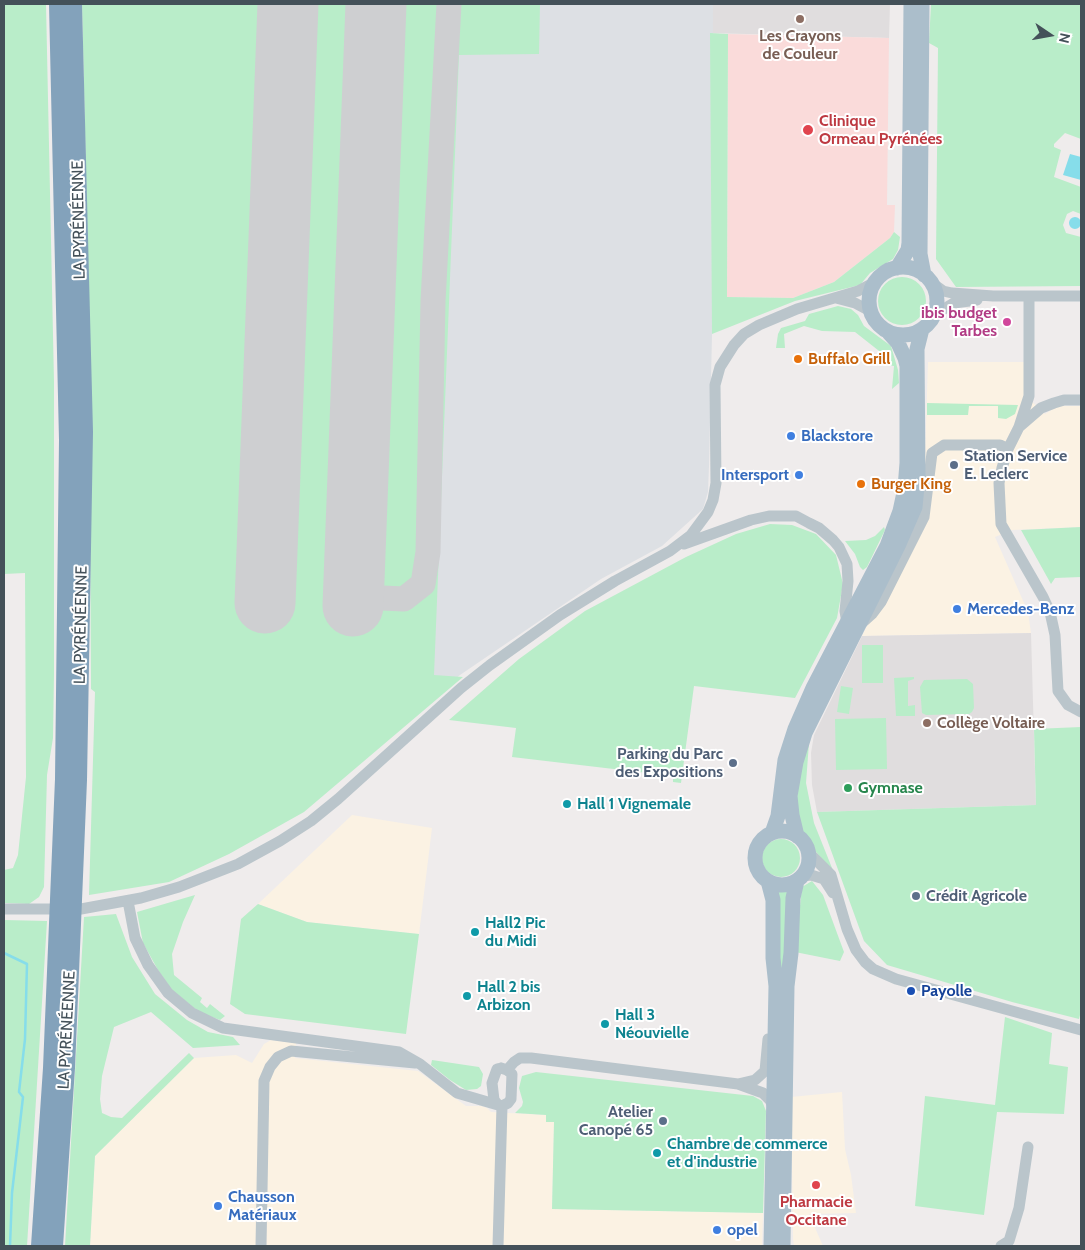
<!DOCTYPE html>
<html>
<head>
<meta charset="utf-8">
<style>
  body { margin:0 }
  #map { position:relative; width:1085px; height:1250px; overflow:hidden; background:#efecec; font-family:Cabin,sans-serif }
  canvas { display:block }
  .frame { position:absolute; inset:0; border:5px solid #445159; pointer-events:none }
  .north { position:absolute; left:1025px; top:10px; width:50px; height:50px; -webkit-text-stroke:4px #fff; paint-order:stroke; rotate:102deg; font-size:14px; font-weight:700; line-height:20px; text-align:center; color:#445159 }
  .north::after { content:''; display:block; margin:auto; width:18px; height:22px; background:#445159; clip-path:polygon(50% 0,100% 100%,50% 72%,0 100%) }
</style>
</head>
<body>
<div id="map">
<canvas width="1085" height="1250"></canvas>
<div class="frame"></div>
<div class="north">N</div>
</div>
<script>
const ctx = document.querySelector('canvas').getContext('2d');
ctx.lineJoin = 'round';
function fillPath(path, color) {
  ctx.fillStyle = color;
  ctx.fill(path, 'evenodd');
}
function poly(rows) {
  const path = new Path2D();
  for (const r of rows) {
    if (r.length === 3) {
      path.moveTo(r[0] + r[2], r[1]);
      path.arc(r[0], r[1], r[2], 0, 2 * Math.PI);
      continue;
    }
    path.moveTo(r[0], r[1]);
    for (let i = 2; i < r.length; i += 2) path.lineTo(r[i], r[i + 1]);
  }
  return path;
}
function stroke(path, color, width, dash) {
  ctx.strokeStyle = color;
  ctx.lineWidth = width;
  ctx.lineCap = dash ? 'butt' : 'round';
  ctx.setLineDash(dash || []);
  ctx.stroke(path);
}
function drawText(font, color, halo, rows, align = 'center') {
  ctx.font = font + ' Cabin,sans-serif';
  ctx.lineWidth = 4;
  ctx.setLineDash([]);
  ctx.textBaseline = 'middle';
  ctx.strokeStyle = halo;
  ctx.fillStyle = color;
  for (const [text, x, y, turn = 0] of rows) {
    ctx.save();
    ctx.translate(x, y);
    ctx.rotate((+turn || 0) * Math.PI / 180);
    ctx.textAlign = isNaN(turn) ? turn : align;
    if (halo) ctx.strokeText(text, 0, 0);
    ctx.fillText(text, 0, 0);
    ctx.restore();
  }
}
fillPath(poly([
  [928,362,1024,362,1024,394,1045,414,1058,406,1081,406,1081,527,1012,530,995,537,1028,612,1031,633,862,636,921,517,924,489],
  [352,815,432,828,419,934,307,922,258,904],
  [271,1040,296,1043,295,1058,418,1071,466,1106,481,1106,487,1108,491,1112,546,1115,554,1122,552,1209,763,1213,762,1246,90,1246,95,1156,194,1058,236,1055,252,1063,264,1044],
  [842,1092,845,1149,851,1175,856,1213,809,1214,823,1246,794,1246,793,1239,791,1097]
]), '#fbf2e3');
fillPath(poly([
  [710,4,890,4,889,38,710,33],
  [1031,633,1036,805,817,812,812,785,811,753,814,735,862,636]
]), '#e0ddde');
fillPath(poly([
  [728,34,889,38,887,205,895,205,894,232,890,238,834,282,793,298,727,297]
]), '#fadbda');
fillPath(poly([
  [183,4,713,4,712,335,709,466,708,492,703,509,662,546,601,579,460,675,328,781]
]), '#dde0e4');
fillPath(poly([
  [4,4,46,4,54,382,54,674,53,738,47,775,44,887,39,897,29,904,4,903,4,870,13,868,18,855,26,777,25,573,4,574],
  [82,4,540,4,539,54,459,55,434,675,463,677,304,812,229,854,169,882,89,895,95,692,91,689,89,300],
  [931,4,1081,4,1081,139,1065,133,1054,144,1054,147,1061,150,1054,177,1081,187,1081,214,1073,211,1067,214,1063,225,1066,233,1081,237,1081,286,956,287,936,259,938,48,929,43],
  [710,33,728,34,727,297,793,298,834,282,890,238,894,232,900,237,898,250,893,259,870,273,860,285,795,301,712,334],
  [902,301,24],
  [838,306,851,309,858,315,864,326,891,346,898,370,899,383,892,389,894,366,886,365,888,358,855,332,822,331,804,326,784,334,785,348,776,348,778,334,781,328,805,321,809,314],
  [927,403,1018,405,1015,414,1006,419,998,418,998,406,969,406,968,415,927,415],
  [770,524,792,525,816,534,836,555,843,584,837,618,795,698,694,686,681,783,673,782,673,776,512,757,516,728,449,720,519,659,585,611,686,557,736,534],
  [884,527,885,530,867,567,863,570,860,567,855,554,845,541,866,540,875,536],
  [1081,527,1081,577,1055,578,1051,584,1021,530],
  [862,645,883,645,883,683,862,683],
  [914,677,914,679,908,681,908,706,915,705,915,716,896,716,894,678],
  [967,679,973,684,974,708,972,712,969,714,926,715,922,713,920,687,924,680],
  [841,686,853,688,849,714,837,712],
  [886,718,887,769,836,770,835,719],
  [1081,727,1081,1011,1079,1019,1012,1002,887,965,864,941,817,812,1036,805,1034,729],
  [809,743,806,783,814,823,834,873,816,852,812,844,799,827,796,812,799,769],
  [781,858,19],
  [812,881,823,895,844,952,840,961,795,952,802,887],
  [775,889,789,890,787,949,780,977],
  [195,895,183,922,172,954,174,975,202,998,200,1002,207,1008,210,1004,225,1016,220,1020,199,1012,172,990,158,970,143,943,137,912],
  [258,904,307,922,419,934,406,1034,245,1014,230,1004,241,919],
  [116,914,132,957,155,994,187,1020,208,1032,233,1037,240,1045,193,1048,151,1012,114,1027,102,1076,100,1099,102,1113,111,1117,122,1118,189,1053,194,1058,95,1156,90,1246,65,1246,84,917],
  [4,920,47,921,27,1246,4,1246],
  [1005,1017,1052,1033,1049,1064,1068,1067,1064,1114,997,1112,984,1215,915,1206,925,1096,995,1105],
  [432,1060,479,1067,483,1074,481,1086,477,1089,466,1090,450,1080,431,1065],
  [536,1072,753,1096,762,1101,766,1111,763,1213,552,1209,554,1122,546,1122,546,1115,515,1113,522,1106,523,1102,519,1088,522,1076]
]), '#b9edc9');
fillPath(poly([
  [1070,154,1081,157,1081,180,1063,175],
  [1075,223,6]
]), '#86ddea');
stroke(poly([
  [4,953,27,964,25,1039,19,1092,23,1097,12,1193,10,1246]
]), '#86ddea', 2.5);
stroke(poly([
  [361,597,404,599,423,584,428,552,433,301,449,4]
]), '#cecfd1', 25);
stroke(poly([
  [265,603,288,4],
  [353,606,376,4]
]), '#cecfd1', 61);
stroke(poly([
  [932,283,943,291,952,293,993,296,1081,296],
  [1029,296,1029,396,1019,427,1008,449,1002,468,999,483,1001,524,1043,597,1050,612,1055,635,1058,691,1068,705,1081,712],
  [836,298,855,303,870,311],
  [934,315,954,303,977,300],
  [1019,427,1041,408,1054,403,1064,400,1081,400],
  [684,544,751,520,769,516,796,516,809,523,819,528,833,540,839,547,847,564,848,581,845,611,847,623],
  [862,623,872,614,881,602,924,517,932,453,944,445,1000,445,1008,449],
  [808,852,831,875,847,929,856,950,865,962,873,969,896,979,1081,1030],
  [803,876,811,875,824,879,833,893],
  [128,901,135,938,148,965,168,993,192,1013,223,1028,399,1052,420,1064,457,1093,498,1105],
  [4,909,81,909,141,898,179,887,238,864,280,841,311,821,338,799,461,688,490,665,560,615,615,581,670,551,691,535,708,512,713,500,716,483,715,385,720,367,734,345,744,334,759,325,797,309,858,291,875,282],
  [501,1068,507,1070,512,1074,511,1099,508,1103,502,1106,498,1105,494,1100,492,1083,497,1069,501,1068],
  [507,1070,514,1062,520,1058,531,1058,738,1084,763,1093,770,1100,774,1108],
  [738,1084,755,1080,765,1071,768,1039],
  [261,1246,264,1081,270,1067,278,1057,291,1051,415,1063],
  [498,1246,502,1106],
  [1001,1246,1009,1241,1019,1208,1028,1147]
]), '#bac5cb', 11);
stroke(poly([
  [922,4,920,254,924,275],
  [903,301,34],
  [897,268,908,250,909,243,911,4],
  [782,858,27],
  [772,833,778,816,785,760,795,729,813,688,887,546,900,511,905,488,907,463,907,366,905,358,898,343,889,333],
  [797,836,792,815,790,796,796,762,805,733,898,546,915,507,918,476,917,349,922,329],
  [768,881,773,900,773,958,776,986,771,1246],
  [783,1246,787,986,791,953,793,898,797,881]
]), '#abbecb', 15);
stroke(poly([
  [40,1246,52,1068,64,779,68,440,58,4],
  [54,1246,66,1068,78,780,84,432,73,4]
]), '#83a2bb', 18);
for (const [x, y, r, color] of [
  [800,19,5,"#8d6e63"],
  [808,130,6,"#e0444e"],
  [1007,322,5,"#d1479c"],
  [798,359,5,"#e8710a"],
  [791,436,5,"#3f7fe0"],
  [954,465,5,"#5c6f8a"],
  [799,475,5,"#3f7fe0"],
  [861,484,5,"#e8710a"],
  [957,609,5,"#3f7fe0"],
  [927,723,5,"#8d6e63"],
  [733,763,5,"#5c6f8a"],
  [848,788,5,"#2e9e5b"],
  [567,804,5,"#0f9aa8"],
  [916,896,5,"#5c6f8a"],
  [475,932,5,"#0f9aa8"],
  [911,991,5,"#1a4fb4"],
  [467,996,5,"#0f9aa8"],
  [605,1024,5,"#0f9aa8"],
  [663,1121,5,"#5c6f8a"],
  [657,1153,5,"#0f9aa8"],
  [816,1185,5,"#e0444e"],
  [218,1206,5,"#3f7fe0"],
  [717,1230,5,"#3f7fe0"]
]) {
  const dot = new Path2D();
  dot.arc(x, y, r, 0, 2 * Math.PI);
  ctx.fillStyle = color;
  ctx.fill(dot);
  stroke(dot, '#fff', 2);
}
drawText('bold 16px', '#785e54', '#fff', [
  ["Les Crayons",800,36],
  ["de Couleur",800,54],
  ["Collège Voltaire",937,723,"left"]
]);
drawText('bold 16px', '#be3a42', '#fff', [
  ["Clinique",819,121],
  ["Ormeau Pyrénées",819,139],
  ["Pharmacie",816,1202,"center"],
  ["Occitane",816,1220,"center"]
], 'left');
drawText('16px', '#445159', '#fff', [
  ["LA PYRÉNÉENNE",79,220,-91],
  ["LA PYRÉNÉENNE",81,625,-89],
  ["LA PYRÉNÉENNE",67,1030,-87]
]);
drawText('bold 16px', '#b23c85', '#fff', [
  ["ibis budget",997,313],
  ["Tarbes",997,331]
], 'right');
drawText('bold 16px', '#c56008', '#fff', [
  ["Buffalo Grill",808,359],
  ["Burger King",871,484]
], 'left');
drawText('bold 16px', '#366cbe', '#fff', [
  ["Blackstore",801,436],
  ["Intersport",789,475,"right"],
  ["Mercedes-Benz",967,609],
  ["Chausson",228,1197],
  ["Matériaux",228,1215],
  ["opel",727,1230]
], 'left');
drawText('bold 16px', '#4e5e75', '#fff', [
  ["Station Service",964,456],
  ["E. Leclerc",964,474],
  ["Parking du Parc",723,754,"right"],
  ["des Expositions",723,772,"right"],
  ["Crédit Agricole",926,896],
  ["Atelier",653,1112,"right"],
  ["Canopé 65",653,1130,"right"]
], 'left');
drawText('bold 16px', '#27864d', '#fff', [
  ["Gymnase",858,788]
], 'left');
drawText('bold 16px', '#0d838f', '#fff', [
  ["Hall 1 Vignemale",577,804],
  ["Hall2 Pic",485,923],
  ["du Midi",485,941],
  ["Hall 2 bis",477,987],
  ["Arbizon",477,1005],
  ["Hall 3",615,1015],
  ["Néouvielle",615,1033],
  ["Chambre de commerce",667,1144],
  ["et d'industrie",667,1162]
], 'left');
drawText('bold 16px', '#164399', '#fff', [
  ["Payolle",921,991]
], 'left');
</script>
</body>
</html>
